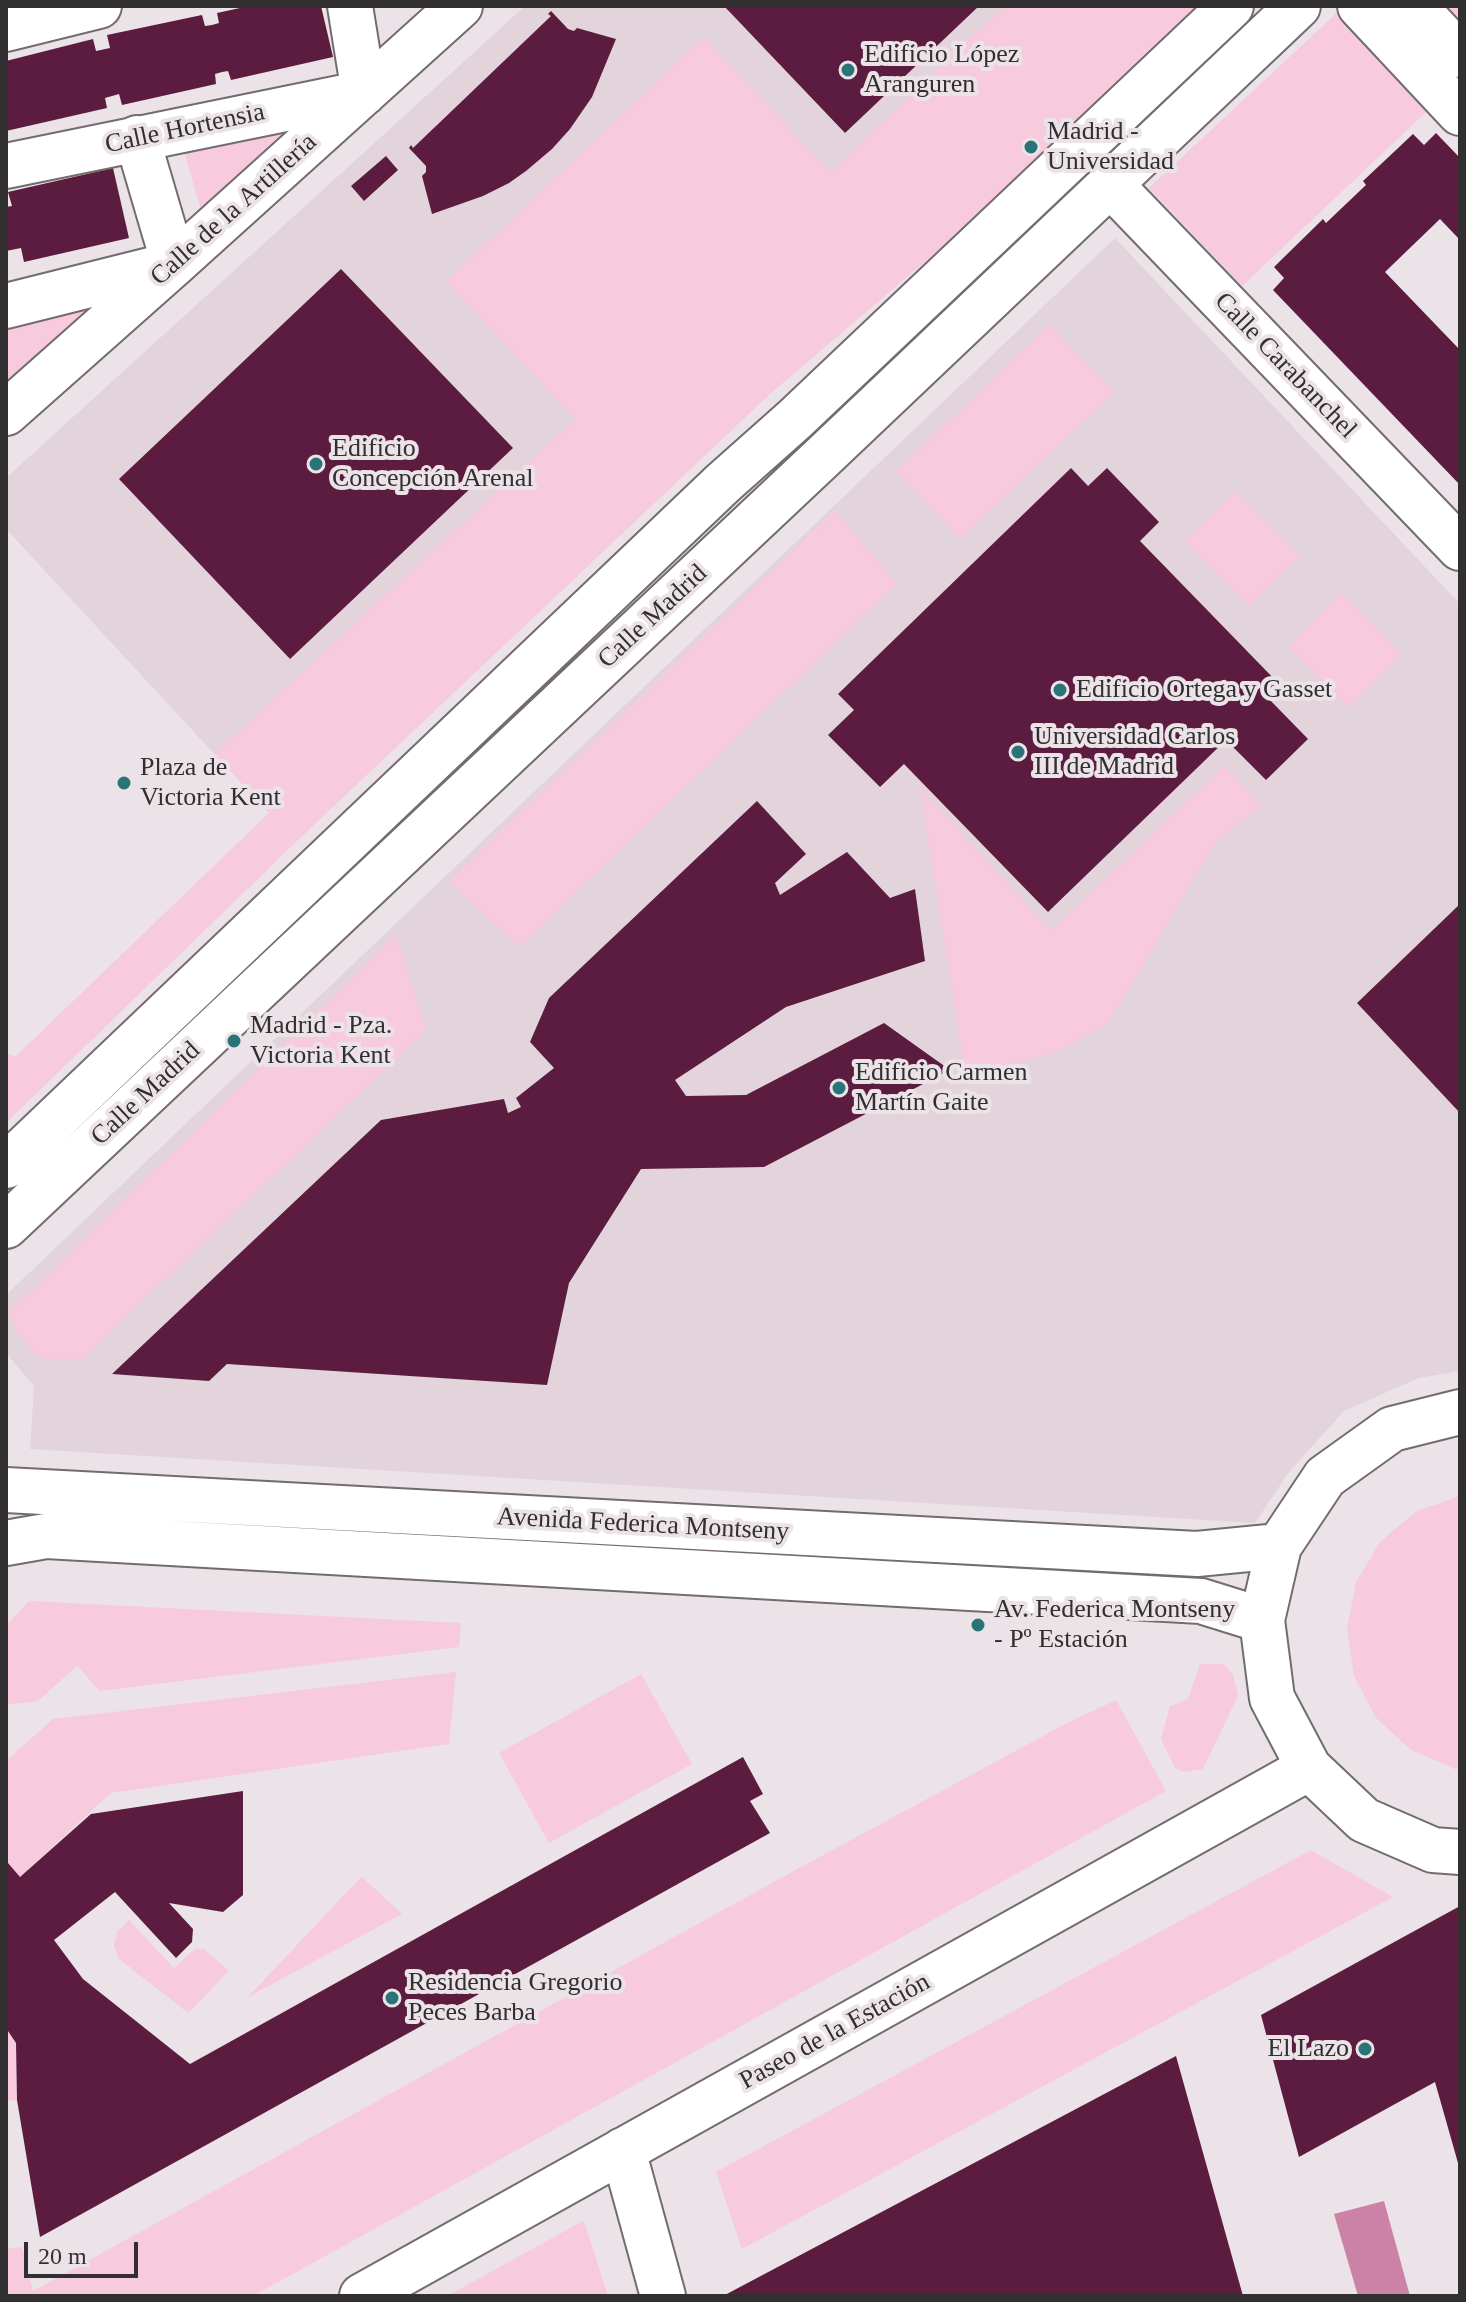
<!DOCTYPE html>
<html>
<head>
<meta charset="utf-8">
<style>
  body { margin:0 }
  #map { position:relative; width:1466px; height:2302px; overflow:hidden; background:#ebe3e7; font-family:Georgia,serif }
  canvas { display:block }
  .frame { position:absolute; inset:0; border:8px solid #322f30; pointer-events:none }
  .scale { position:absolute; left:24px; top:2242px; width:114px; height:36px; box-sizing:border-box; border:4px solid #322f30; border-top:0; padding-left:10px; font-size:24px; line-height:28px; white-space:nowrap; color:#322f30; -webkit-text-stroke:6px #ebe3e7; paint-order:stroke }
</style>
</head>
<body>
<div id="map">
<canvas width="1466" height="2302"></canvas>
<div class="frame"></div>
<div class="scale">20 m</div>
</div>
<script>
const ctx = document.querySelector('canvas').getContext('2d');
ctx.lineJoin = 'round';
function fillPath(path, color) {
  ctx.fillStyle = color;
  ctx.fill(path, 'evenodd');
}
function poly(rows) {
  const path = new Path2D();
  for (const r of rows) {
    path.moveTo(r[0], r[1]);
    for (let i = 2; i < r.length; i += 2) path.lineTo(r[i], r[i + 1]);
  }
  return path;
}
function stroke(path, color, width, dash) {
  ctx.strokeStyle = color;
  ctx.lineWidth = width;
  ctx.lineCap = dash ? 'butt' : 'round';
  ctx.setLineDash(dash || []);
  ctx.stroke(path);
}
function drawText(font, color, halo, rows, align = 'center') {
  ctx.font = font + ' Georgia,serif';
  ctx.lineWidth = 8;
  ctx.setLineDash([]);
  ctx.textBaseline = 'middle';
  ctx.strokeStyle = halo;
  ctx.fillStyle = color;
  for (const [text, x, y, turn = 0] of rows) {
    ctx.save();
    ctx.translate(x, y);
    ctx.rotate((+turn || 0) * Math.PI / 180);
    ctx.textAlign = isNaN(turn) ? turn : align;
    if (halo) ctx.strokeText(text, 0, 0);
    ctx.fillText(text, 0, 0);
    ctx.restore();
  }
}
fillPath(poly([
  [525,6,1184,6,269,813,6,529,6,478],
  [1115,238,1460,604,1460,1371,1419,1378,1344,1411,1289,1472,1255,1523,30,1449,34,1386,6,1353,6,1295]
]), '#e3d4db');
fillPath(poly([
  [1004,6,1217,6,1220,10,770,394,297,841,6,1123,6,1054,16,1056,269,813,215,753,575,419,446,281,704,37,831,172],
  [1344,6,1460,6,1460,80,1242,286,1149,188],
  [324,111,202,214,184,151],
  [126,292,6,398,6,326],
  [1050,324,1115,392,960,539,896,471],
  [1236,491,1300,556,1249,606,1185,541],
  [835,510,897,584,519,947,458,891,450,880],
  [1341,593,1402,655,1349,708,1288,646],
  [1225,765,1262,807,1218,839,1109,1022,1058,1052,965,1074,920,788,1051,931],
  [396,935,426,1030,81,1360,39,1358,16,1332,10,1311],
  [1460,1496,1460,1769,1455,1769,1411,1750,1376,1718,1354,1676,1347,1629,1356,1582,1380,1542,1417,1511],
  [29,1601,461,1623,459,1647,100,1691,77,1666,38,1701,6,1705,6,1626],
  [1200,1664,1224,1664,1233,1675,1238,1696,1203,1769,1185,1772,1175,1768,1161,1739,1170,1706,1188,1699],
  [456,1672,449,1744,111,1793,20,1877,9,1864,6,1865,6,1761,53,1719],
  [641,1674,692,1764,549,1843,499,1753],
  [1116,1700,1166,1791,253,2296,6,2296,6,2249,22,2247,33,2291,792,1872,1071,1721],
  [1311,1850,1393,1897,742,2249,716,2172],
  [362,1877,402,1914,248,1997,361,1877],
  [129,1920,174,1968,195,1949,204,1949,229,1971,188,2013,118,1958,114,1945,117,1932],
  [6,2028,16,2043,17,2100,6,2101],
  [584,2221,608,2296,447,2296,583,2221]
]), '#f7cade');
fillPath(poly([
  [1384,2201,1410,2296,1358,2296,1334,2214]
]), '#cb82a6');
fillPath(poly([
  [249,6,321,6,333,57,231,80,228,71,222,72,215,74,216,84,122,105,119,94,105,98,107,108,6,131,6,61,93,39,96,51,110,48,107,35,202,15,205,26,212,25,219,23,217,13],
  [724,6,979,6,845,133],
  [551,11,568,29,574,31,577,28,616,39,592,97,570,129,552,149,526,171,509,183,483,196,432,214,422,176,426,172,426,166,409,148,411,145,413,148,551,16,548,14],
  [1436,133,1460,158,1460,240,1440,219,1385,272,1460,350,1460,485,1273,290,1284,278,1274,267,1323,219,1326,223,1366,185,1363,181,1413,134,1424,145],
  [386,156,398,170,364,201,351,186],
  [113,168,129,238,24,262,21,248,6,251,6,207,12,206,8,192],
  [341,269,513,448,290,659,119,479],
  [1071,468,1088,486,1107,468,1159,522,1140,541,1282,687,1269,699,1308,739,1266,780,1226,740,1048,912,904,764,880,787,828,735,854,710,838,694],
  [757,801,806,854,775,883,780,895,847,852,890,898,915,889,925,961,786,1007,675,1080,686,1096,746,1095,884,1023,950,1070,764,1167,641,1169,569,1283,547,1385,227,1364,209,1381,112,1374,381,1120,504,1099,508,1113,521,1107,516,1098,554,1068,530,1042,549,998],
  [1460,904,1460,1113,1357,1003],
  [743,1757,763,1794,750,1801,770,1833,40,2237,17,2100,16,2043,6,2028,6,1865,8,1863,20,1877,91,1814,243,1791,243,1895,223,1912,169,1903,193,1929,192,1942,176,1958,115,1892,54,1940,83,1979,190,2064],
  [1460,1906,1460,2170,1435,2082,1299,2157,1261,2015],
  [1176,2056,1243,2296,723,2296]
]), '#5b1c3f');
const minor = poly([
  [1360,6,1460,113],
  [1414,6,1460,55],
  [6,29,99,6],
  [6,166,364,93,350,6],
  [1110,184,1460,548],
  [6,306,174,264,137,138],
  [6,413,174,264,460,6],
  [6,1166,723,483,795,419,1231,6],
  [6,1226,827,453,1298,6],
  [1460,1412,1392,1429,1325,1477,1279,1546,1262,1620,1272,1698,1309,1768,1364,1820,1433,1850,1460,1852],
  [6,1490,1197,1554,1279,1546],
  [6,1543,46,1536,1201,1601,1262,1620],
  [623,2150,663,2296],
  [362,2296,1309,1768]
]);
stroke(minor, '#736c6f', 48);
stroke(minor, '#fff', 44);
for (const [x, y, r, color] of [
  [848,70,8,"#2a7477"],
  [1031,147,8,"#2a7477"],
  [316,464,8,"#2a7477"],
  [1060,690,8,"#2a7477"],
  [1018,752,8,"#2a7477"],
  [124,783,8,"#2a7477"],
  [234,1041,8,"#2a7477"],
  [839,1088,8,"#2a7477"],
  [978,1625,8,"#2a7477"],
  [392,1998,8,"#2a7477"],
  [1365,2049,8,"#2a7477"]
]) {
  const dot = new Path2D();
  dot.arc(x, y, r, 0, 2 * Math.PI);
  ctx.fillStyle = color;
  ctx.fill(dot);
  stroke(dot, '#ebe3e7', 3);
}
drawText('26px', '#322f30', '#ebe3e7', [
  ["Edificio López",864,55],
  ["Aranguren",864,85],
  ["Madrid -",1047,132],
  ["Universidad",1047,162],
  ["Edificio",332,449],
  ["Concepción Arenal",332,479],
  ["Edificio Ortega y Gasset",1076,690],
  ["Universidad Carlos",1034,737],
  ["III de Madrid",1034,767],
  ["Plaza de",140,768],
  ["Victoria Kent",140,798],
  ["Madrid - Pza.",250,1026],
  ["Victoria Kent",250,1056],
  ["Edificio Carmen",855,1073],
  ["Martín Gaite",855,1103],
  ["Av. Federica Montseny",994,1610],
  ["- Pº Estación",994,1640],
  ["Residencia Gregorio",408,1983],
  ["Peces Barba",408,2013],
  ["El Lazo",1349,2049,"right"]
], 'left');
drawText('26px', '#322f30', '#ebe3e7', [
  ["Calle Hortensia",185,129,-12],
  ["Calle de la Artillería",234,210,-42],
  ["Calle Carabanchel",1285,366,46],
  ["Calle Madrid",653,617,-43],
  ["Calle Madrid",146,1094,-43],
  ["Avenida Federica Montseny",643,1525,3],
  ["Paseo de la Estación",835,2032,-29]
]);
</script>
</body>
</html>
